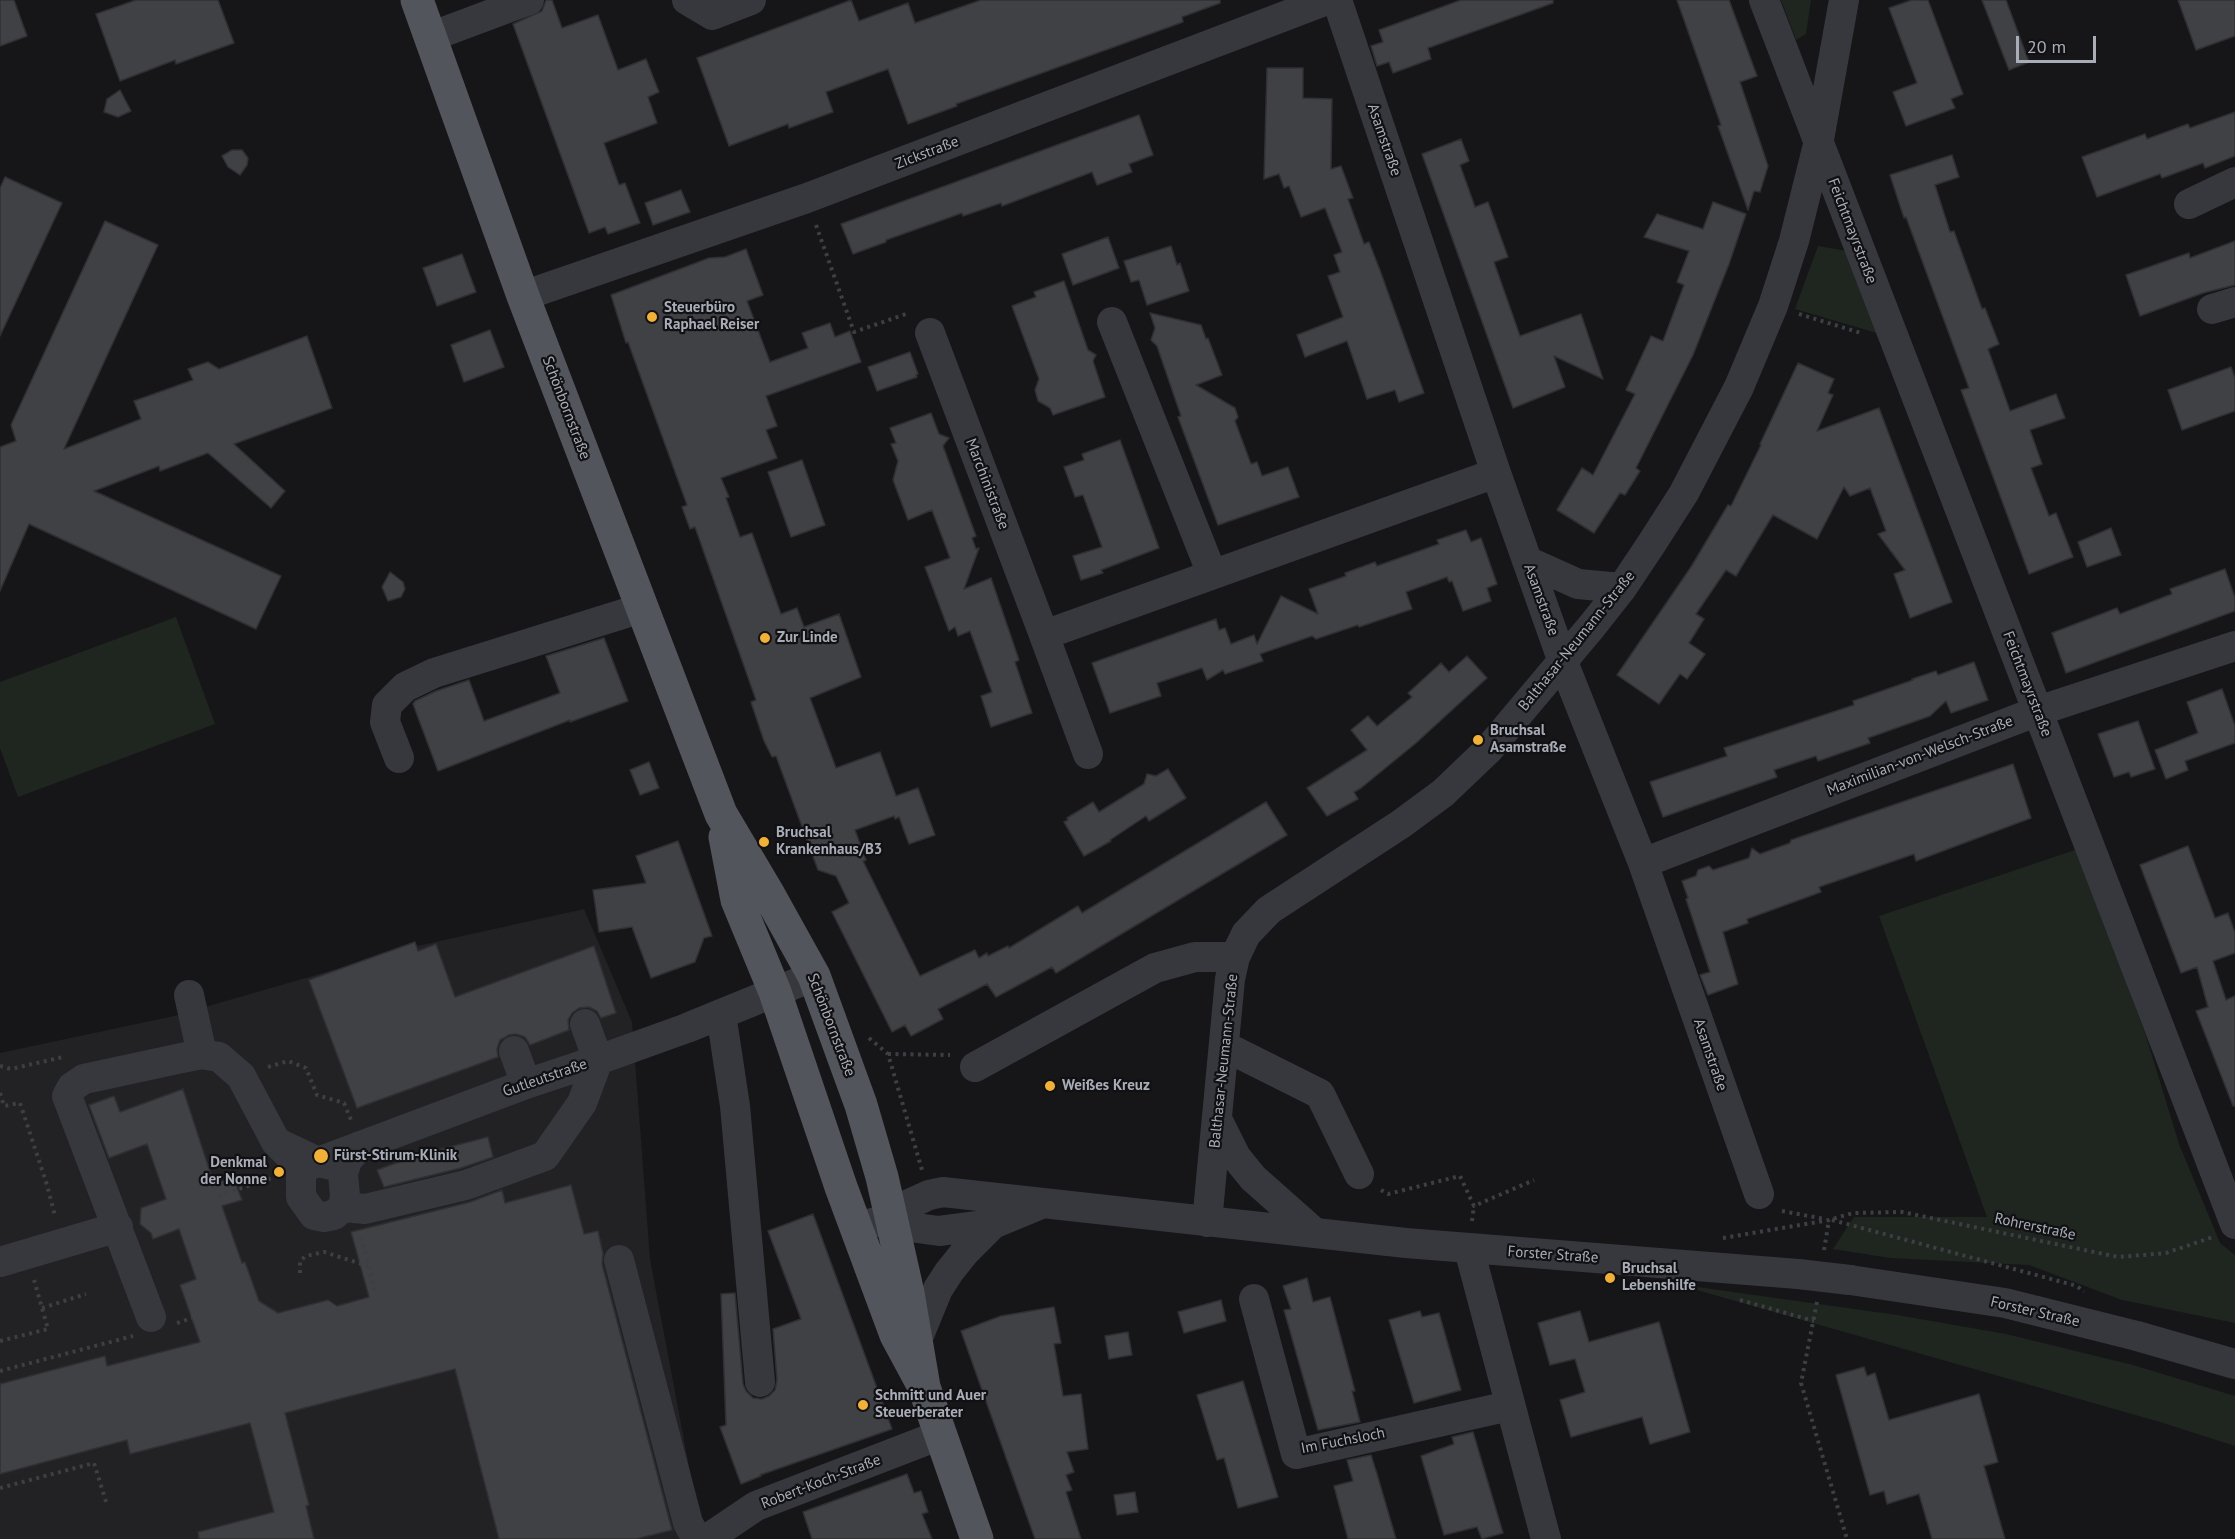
<!DOCTYPE html>
<html>
<head>
<meta charset="utf-8">
<style>
  body { margin:0 }
  #map { position:relative; width:2235px; height:1539px; overflow:hidden; background:#161618; font-family:"PT Sans",sans-serif }
  canvas { display:block }
  .scale { position:absolute; left:2016px; top:36px; width:80px; height:27px; box-sizing:border-box; border:3px solid #a8adb8; border-top:0; padding-left:8px; font-size:18px; line-height:21px; white-space:nowrap; color:#a8adb8; -webkit-text-stroke:4px #111113; paint-order:stroke }
</style>
</head>
<body>
<div id="map">
<canvas width="2235" height="1539"></canvas>
<div class="scale">20 m</div>
</div>
<script>
const ctx = document.querySelector('canvas').getContext('2d');
ctx.lineJoin = 'round';
function fillPath(path, color) {
  ctx.fillStyle = color;
  ctx.fill(path, 'evenodd');
}
function poly(rows) {
  const path = new Path2D();
  for (const r of rows) {
    path.moveTo(r[0], r[1]);
    for (let i = 2; i < r.length; i += 2) path.lineTo(r[i], r[i + 1]);
  }
  return path;
}
function stroke(path, color, width, dash) {
  ctx.strokeStyle = color;
  ctx.lineWidth = width;
  ctx.lineCap = dash ? 'butt' : 'round';
  ctx.setLineDash(dash || []);
  ctx.stroke(path);
}
function drawText(font, color, halo, rows, align = 'center') {
  ctx.font = font + ' "PT Sans",sans-serif';
  ctx.lineWidth = 4.5;
  ctx.setLineDash([]);
  ctx.textBaseline = 'middle';
  ctx.strokeStyle = halo;
  ctx.fillStyle = color;
  for (const [text, x, y, turn = 0] of rows) {
    ctx.save();
    ctx.translate(x, y);
    ctx.rotate((+turn || 0) * Math.PI / 180);
    ctx.textAlign = isNaN(turn) ? turn : align;
    if (halo) ctx.strokeText(text, 0, 0);
    ctx.fillText(text, 0, 0);
    ctx.restore();
  }
}
fillPath(poly([
  [584,909,632,1022,650,1259,700,1525,683,1539,0,1539,0,1053,174,1016,413,947]
]), '#222225');
fillPath(poly([
  [1781,0,1811,0,1806,34,1796,40],
  [1818,246,1853,252,1887,336,1795,309],
  [176,617,215,724,18,797,0,748,0,682],
  [2078,849,2147,1039,2179,1144,2220,1243,2235,1255,2235,1323,2122,1300,2029,1265,1890,1258,1833,1249,1854,1217,1987,1217,1879,916],
  [1676,1284,1897,1315,2006,1334,2133,1365,2235,1396,2235,1446,2160,1422]
]), '#1e261f');
const building = poly([
  [0,0,14,0,27,36,0,46,0,0],
  [136,0,218,0,234,43,176,64,175,60,120,81,96,14,136,0],
  [546,0,552,0,562,28,598,15,618,70,646,59,659,92,648,97,657,123,604,143,619,185,625,183,640,223,608,234,605,227,589,233,513,24,542,11,546,0],
  [851,0,859,21,908,3,915,23,981,0,1220,0,1220,3,1182,17,1183,22,956,104,957,106,908,124,888,69,826,92,833,112,789,128,788,124,729,146,697,58,851,0],
  [1461,0,1553,0,1553,3,1428,48,1431,59,1393,73,1389,62,1377,66,1371,46,1383,42,1379,30,1461,0],
  [1677,0,1729,0,1757,76,1740,82,1768,166,1760,192,1754,191,1748,210,1718,126,1721,125,1677,0],
  [1912,0,1928,0,1963,94,1951,99,1955,108,1906,126,1893,92,1917,83,1889,8,1912,0],
  [1982,0,2006,0,2029,62,2009,70,1982,0],
  [2178,0,2235,0,2235,36,2196,50,2178,0],
  [1267,68,1303,68,1303,98,1332,99,1331,169,1341,166,1353,198,1348,199,1364,244,1369,242,1381,273,1424,393,1399,402,1395,390,1367,399,1347,341,1305,357,1297,335,1343,317,1328,276,1340,272,1334,255,1342,252,1325,208,1301,217,1289,186,1284,188,1279,174,1264,179,1267,68],
  [120,90,131,111,118,117,104,112,107,99,120,90],
  [2235,112,2235,156,2205,168,2203,163,2162,178,2160,174,2097,197,2082,157,2145,134,2147,139,2188,124,2190,128,2235,112],
  [1139,115,1153,155,1129,164,1132,172,1097,185,1092,172,1002,206,1001,203,963,216,962,213,886,240,886,242,853,254,841,224,1139,115],
  [1461,139,1469,161,1460,165,1475,207,1488,202,1508,257,1494,262,1520,336,1581,314,1603,379,1554,356,1565,387,1513,408,1422,154,1461,139],
  [232,150,242,150,248,158,247,165,240,175,228,167,222,156,232,150],
  [1952,155,1959,177,1935,185,1950,232,1954,231,1982,309,1985,308,1999,344,1988,349,2010,411,2056,394,2065,418,2030,430,2042,464,2031,468,2049,516,2056,513,2073,557,2029,574,1961,390,1969,388,1906,217,1904,218,1890,175,1952,155],
  [5,177,62,203,0,336,0,188,5,177],
  [681,190,690,212,653,225,645,203,681,190],
  [1713,202,1746,214,1729,264,1693,355,1636,468,1640,471,1625,495,1620,493,1594,533,1557,510,1582,468,1593,475,1635,394,1626,390,1651,336,1663,341,1684,285,1677,282,1689,251,1644,237,1657,214,1703,229,1713,202],
  [105,221,158,245,64,449,141,419,134,401,193,380,188,369,208,362,219,369,307,336,332,408,234,444,285,491,271,508,208,453,160,471,159,466,94,491,281,576,256,629,29,524,0,591,0,447,16,441,11,425,105,221],
  [1108,237,1119,268,1073,285,1062,254,1108,237],
  [2235,241,2235,285,2203,293,2140,316,2126,275,2189,253,2190,258,2235,241],
  [1171,246,1177,265,1180,263,1189,291,1147,305,1139,280,1131,282,1124,261,1171,246],
  [746,249,763,295,747,301,770,362,808,348,802,333,830,323,835,337,850,331,861,362,766,396,777,426,766,430,777,458,721,478,729,497,726,498,740,537,752,533,781,614,797,608,804,627,839,614,861,677,810,698,836,768,880,752,896,796,918,788,935,835,909,844,899,817,895,819,894,816,855,830,866,860,863,861,920,976,975,950,979,958,987,953,988,956,1008,946,1009,948,1078,906,1082,913,1266,802,1287,835,1056,973,1052,967,996,997,987,984,938,1009,943,1019,911,1036,905,1025,892,1032,832,912,849,903,836,876,818,870,776,756,772,757,764,741,751,702,756,700,695,527,690,529,682,507,687,505,628,342,626,343,611,295,709,258,725,257,746,249],
  [462,254,476,292,437,306,423,268,462,254],
  [1064,281,1088,350,1096,355,1093,361,1105,397,1053,415,1050,408,1038,401,1035,390,1039,379,1012,306,1036,297,1034,292,1064,281],
  [1150,313,1201,325,1206,339,1208,338,1222,375,1196,385,1235,408,1238,417,1235,421,1251,464,1257,462,1262,476,1288,467,1299,497,1218,525,1178,417,1181,416,1157,346,1151,340,1155,328,1150,313],
  [490,330,504,367,464,382,451,345,490,330],
  [910,352,918,374,916,375,917,377,877,391,868,367,910,352],
  [1798,363,1834,379,1828,393,1833,395,1817,431,1879,408,1952,602,1910,618,1894,574,1905,570,1878,534,1886,531,1870,488,1850,496,1844,487,1817,539,1773,515,1736,576,1726,570,1696,614,1704,619,1689,643,1705,654,1687,679,1680,674,1659,704,1617,675,1691,567,1728,505,1731,506,1761,445,1760,444,1798,363],
  [2231,367,2235,378,2235,411,2182,430,2168,390,2231,367],
  [931,413,939,434,949,438,943,446,976,536,972,538,976,549,979,548,964,589,991,578,1019,660,1015,662,1032,713,991,727,981,696,992,692,970,631,958,636,955,627,949,631,925,567,950,558,932,510,908,520,893,480,898,461,891,444,896,443,890,428,931,413],
  [1120,440,1159,548,1101,570,1103,573,1081,580,1073,556,1102,547,1083,495,1075,497,1064,467,1084,460,1082,454,1120,440],
  [802,460,825,525,791,537,768,472,802,460],
  [2111,528,2121,555,2087,567,2078,542,2111,528],
  [1466,530,1471,542,1481,538,1497,584,1487,588,1491,601,1463,611,1452,581,1449,582,1447,577,1406,592,1412,609,1359,627,1358,625,1316,639,1312,636,1260,654,1263,661,1225,674,1223,670,1207,680,1202,668,1157,683,1161,696,1110,713,1092,663,1216,619,1219,630,1225,628,1231,644,1254,635,1257,644,1281,596,1318,614,1309,589,1346,576,1345,573,1375,562,1377,566,1439,544,1437,540,1466,530],
  [2225,569,2235,598,2235,611,2066,673,2052,633,2117,608,2120,614,2172,594,2170,589,2225,569],
  [390,572,403,582,405,589,401,597,388,601,382,587,390,572],
  [604,638,628,701,570,722,570,720,438,771,413,704,415,701,436,691,469,680,484,721,560,693,546,656,604,638],
  [1467,656,1487,678,1416,743,1361,788,1354,792,1358,799,1327,816,1307,788,1367,750,1351,730,1368,716,1377,726,1412,697,1408,693,1441,663,1449,672,1467,656],
  [1974,662,1988,700,1951,713,1946,701,1930,716,1868,738,1870,743,1818,761,1816,756,1774,770,1777,777,1663,817,1650,782,1727,756,1724,748,1854,705,1853,701,1913,680,1912,679,1936,671,1938,675,1974,662],
  [2222,689,2235,726,2235,743,2185,761,2188,770,2166,779,2155,750,2198,733,2187,702,2222,689],
  [2138,721,2155,769,2131,777,2129,772,2114,777,2098,734,2138,721],
  [649,762,659,788,640,795,630,770,649,762],
  [2013,764,2031,818,1916,861,1914,854,1819,887,1821,892,1747,919,1748,923,1723,932,1738,984,1708,995,1700,975,1710,972,1686,899,1688,898,1682,881,1696,876,1698,870,1709,866,1713,870,1749,858,1752,848,1760,854,1790,843,1791,840,2013,764],
  [1168,769,1186,798,1149,821,1146,816,1110,840,1111,841,1084,856,1064,822,1068,820,1067,818,1093,802,1099,812,1144,784,1147,774,1156,776,1168,769],
  [678,841,712,936,704,938,695,962,651,978,632,927,599,932,593,890,646,883,636,856,678,841],
  [2188,846,2215,918,2228,913,2235,933,2235,953,2213,961,2226,1000,2235,996,2235,1106,2233,1106,2196,1011,2208,1007,2197,967,2181,973,2140,865,2188,846],
  [415,942,418,951,436,944,455,997,594,946,616,1013,601,1018,597,1011,589,1007,579,1008,572,1013,568,1020,569,1030,530,1045,525,1037,516,1034,509,1035,500,1040,497,1049,498,1057,357,1108,309,980,415,942],
  [183,1089,214,1184,233,1177,242,1200,222,1206,242,1263,245,1262,259,1301,278,1313,328,1300,337,1306,369,1297,351,1232,470,1202,502,1190,505,1203,571,1185,584,1234,598,1231,603,1254,602,1264,672,1530,636,1539,499,1539,455,1369,285,1413,309,1505,306,1506,314,1539,199,1539,198,1532,274,1512,250,1423,130,1454,127,1440,0,1474,0,1384,105,1356,107,1366,200,1342,180,1285,196,1279,179,1229,153,1239,151,1233,140,1224,141,1208,166,1199,147,1144,109,1158,89,1105,114,1096,120,1112,183,1089],
  [488,1137,493,1157,461,1168,384,1187,377,1170,418,1155,488,1137],
  [813,1214,892,1429,760,1475,761,1476,741,1484,720,1427,726,1425,721,1294,735,1293,743,1384,746,1391,753,1398,762,1399,769,1396,775,1390,777,1380,773,1329,801,1319,768,1231,813,1214],
  [1307,1278,1313,1302,1330,1297,1355,1391,1352,1391,1360,1422,1318,1430,1284,1310,1291,1309,1283,1286,1307,1278],
  [1221,1300,1226,1321,1184,1333,1178,1312,1221,1300],
  [1054,1307,1061,1343,1054,1344,1063,1396,1081,1394,1088,1449,1067,1452,1074,1472,1066,1475,1072,1490,1066,1492,1081,1539,1035,1539,961,1331,1001,1316,1054,1307],
  [1420,1311,1422,1317,1439,1313,1461,1390,1414,1403,1389,1320,1420,1311],
  [1580,1311,1589,1342,1659,1322,1690,1432,1650,1444,1642,1417,1571,1437,1560,1400,1585,1392,1575,1359,1550,1365,1538,1323,1580,1311],
  [1128,1332,1132,1355,1109,1359,1105,1336,1128,1332],
  [1864,1367,1867,1376,1875,1373,1889,1420,1979,1394,1998,1462,1984,1466,2005,1539,1932,1539,1919,1494,1887,1504,1884,1491,1870,1495,1836,1375,1864,1367],
  [1243,1381,1278,1497,1238,1508,1224,1458,1217,1460,1197,1395,1243,1381],
  [1473,1432,1503,1533,1482,1539,1477,1527,1444,1535,1421,1456,1454,1444,1452,1437,1473,1432],
  [1371,1455,1377,1474,1396,1539,1348,1539,1334,1486,1353,1481,1347,1460,1371,1455],
  [907,1474,914,1493,921,1491,928,1512,922,1514,932,1539,812,1539,803,1512,907,1474],
  [1135,1492,1138,1512,1117,1515,1114,1495,1135,1492]
]);
fillPath(building, '#404145');
stroke(building, '#303034', 1.5);
stroke(poly([
  [816,225,854,332,909,313],
  [1799,314,1861,333],
  [869,1038,888,1054,922,1170],
  [888,1054,950,1055],
  [0,1066,11,1069,63,1057],
  [268,1067,288,1061,306,1068,317,1095,344,1103,351,1120],
  [0,1093,4,1106,20,1103,47,1185,55,1216],
  [1381,1190,1388,1194,1460,1176,1474,1206,1534,1180],
  [218,1196,272,1178],
  [1782,1211,1825,1219],
  [1832,1220,2077,1286,2084,1292],
  [1472,1221,1474,1206],
  [361,1237,376,1295],
  [1723,1238,1829,1220,1853,1213,1902,1212,2118,1257,2166,1253,2213,1237],
  [1824,1250,1829,1220],
  [300,1273,300,1261,306,1256,324,1252,368,1266],
  [1740,1300,1814,1321],
  [1817,1302,1801,1383,1847,1539],
  [42,1308,86,1294],
  [177,1323,192,1318],
  [0,1341,48,1329,34,1280],
  [0,1371,133,1336],
  [0,1488,94,1463,107,1505]
]), '#3d3f44', 4, [3, 4.5]);
stroke(poly([
  [687,0,712,15,751,0],
  [1337,0,1496,473,1563,662,1643,863,1759,1194],
  [1764,0,2235,1224],
  [430,37,529,0],
  [2189,204,2235,182],
  [523,296,807,198,1327,0],
  [2212,309,2235,302],
  [1112,322,1212,574],
  [930,333,1044,635,1496,473],
  [1527,561,1578,584,1622,588],
  [1044,635,1088,754],
  [399,758,385,722,387,705,405,687,434,673,642,608],
  [1643,863,2038,711,2235,646],
  [189,995,202,1054],
  [721,1014,735,1106,760,1382],
  [1224,1046,1320,1094,1359,1174],
  [514,1051,526,1084],
  [975,1067,1155,968,1195,957,1235,957],
  [1218,1121,1236,1157,1253,1178,1315,1233],
  [276,1142,318,1162,526,1084,598,1060,687,1028,814,976],
  [332,1165,318,1162,301,1169,301,1197,314,1215,324,1217,334,1215,343,1207,345,1196,343,1174,347,1160,360,1146],
  [343,1207,365,1209,466,1185,545,1156,582,1103,598,1060,585,1024],
  [891,1218,917,1228,939,1231,993,1224,1039,1205],
  [1207,1222,1230,979,1235,957,1246,934,1269,910,1401,824,1443,793,1488,750,1592,626,1622,588,1652,543,1684,493,1739,387,1773,306,1794,241,1818,145,1844,0],
  [857,1227,891,1218,907,1205,929,1195,943,1192,1406,1243,1798,1274],
  [1469,1249,1546,1539],
  [619,1260,688,1523,697,1539],
  [0,1262,118,1227],
  [1850,1280,2005,1303,2137,1336,2235,1364],
  [1254,1299,1296,1454,1509,1406],
  [151,1317,67,1096,72,1087,84,1079,177,1059,202,1054,219,1057,241,1076,276,1142,290,1156],
  [917,1340,938,1289,949,1272,965,1252,993,1224],
  [707,1539,756,1506,940,1435]
]), '#37383d', 30);
stroke(poly([
  [417,0,523,296,721,814,769,895,814,976,861,1105,882,1177,908,1293,924,1387],
  [725,837,737,900,775,992,841,1187,896,1335,924,1387,977,1539]
]), '#53555c', 33);
stroke(poly([
  [1798,1274,1850,1280]
]), '#37383d', 30);
for (const [x, y, r, color] of [
  [652,317,6,"#f2b134"],
  [765,638,6,"#f2b134"],
  [1478,740,6,"#f2b134"],
  [764,842,6,"#f2b134"],
  [1050,1086,6,"#f2b134"],
  [321,1156,8,"#f2b134"],
  [279,1172,6,"#f2b134"],
  [1610,1278,6,"#f2b134"],
  [863,1405,6,"#f2b134"]
]) {
  const dot = new Path2D();
  dot.arc(x, y, r, 0, 2 * Math.PI);
  ctx.fillStyle = color;
  ctx.fill(dot);
  stroke(dot, '#111113', 2);
}
drawText('15px', '#a8adb8', '#111113', [
  ["Asamstraße",1384,140,71],
  ["Zickstraße",927,153,-21],
  ["Feichtmayrstraße",1852,231,69],
  ["Schönbornstraße",566,408,69],
  ["Marchinistraße",987,484,69],
  ["Asamstraße",1541,600,70],
  ["Balthasar-Neumann-Straße",1577,641,-51],
  ["Feichtmayrstraße",2027,684,69],
  ["Maximilian-von-Welsch-Straße",1920,756,-21],
  ["Schönbornstraße",831,1025,69],
  ["Asamstraße",1710,1055,71],
  ["Balthasar-Neumann-Straße",1224,1061,-84],
  ["Gutleutstraße",545,1078,-19],
  ["Rohrerstraße",2035,1227,12],
  ["Forster Straße",1553,1255,4],
  ["Forster Straße",2035,1312,13],
  ["Im Fuchsloch",1343,1441,-11],
  ["Robert-Koch-Straße",821,1482,-21]
]);
drawText('bold 15px', '#a8adb8', '#111113', [
  ["Steuerbüro",664,308],
  ["Raphael Reiser",664,325],
  ["Zur Linde",777,638],
  ["Bruchsal",1490,731],
  ["Asamstraße",1490,748],
  ["Bruchsal",776,833],
  ["Krankenhaus/B3",776,850],
  ["Weißes Kreuz",1062,1086],
  ["Fürst-Stirum-Klinik",334,1156],
  ["Denkmal",267,1163,"right"],
  ["der Nonne",267,1180,"right"],
  ["Bruchsal",1622,1269],
  ["Lebenshilfe",1622,1286],
  ["Schmitt und Auer",875,1396],
  ["Steuerberater",875,1413]
], 'left');
</script>
</body>
</html>
